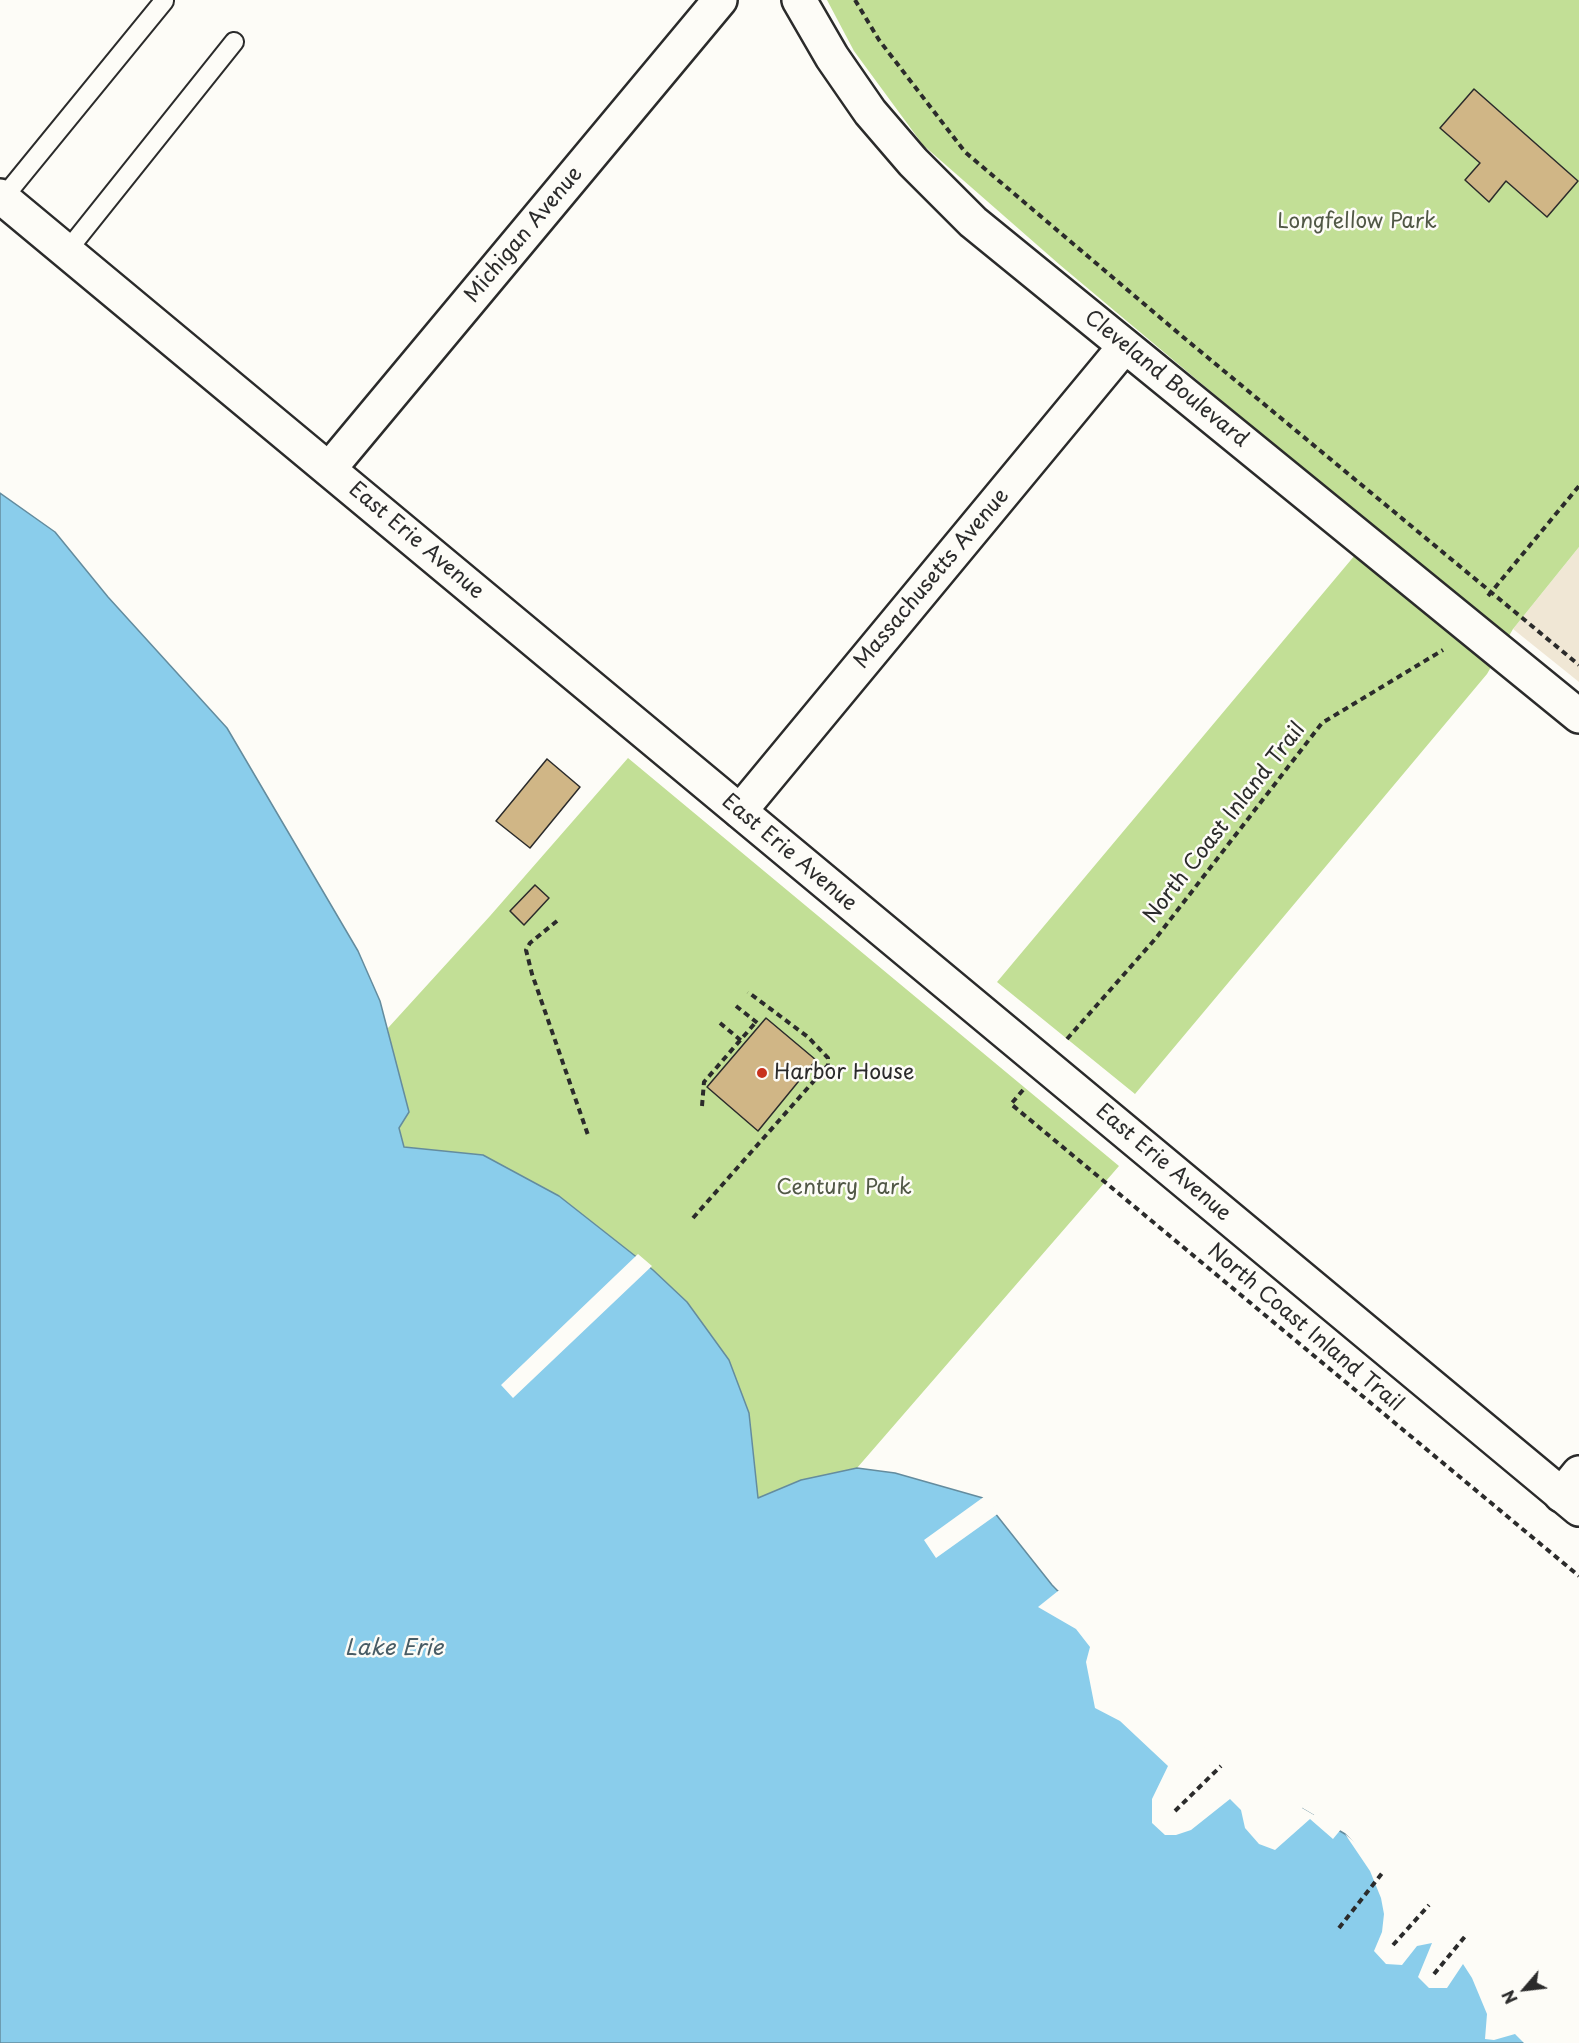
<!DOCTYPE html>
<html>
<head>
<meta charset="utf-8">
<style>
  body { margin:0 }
  #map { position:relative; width:1579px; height:2043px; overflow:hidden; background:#fdfcf7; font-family:"Playpen Sans",sans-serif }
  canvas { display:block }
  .north { position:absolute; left:1495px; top:1959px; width:60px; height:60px; -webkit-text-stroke:4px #fdfcf7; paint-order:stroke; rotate:242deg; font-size:16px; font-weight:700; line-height:24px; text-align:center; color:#2b2b2b }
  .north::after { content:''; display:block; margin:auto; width:21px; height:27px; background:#2b2b2b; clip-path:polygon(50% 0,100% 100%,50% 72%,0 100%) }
</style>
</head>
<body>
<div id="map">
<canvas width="1579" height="2043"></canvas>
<div class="north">N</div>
</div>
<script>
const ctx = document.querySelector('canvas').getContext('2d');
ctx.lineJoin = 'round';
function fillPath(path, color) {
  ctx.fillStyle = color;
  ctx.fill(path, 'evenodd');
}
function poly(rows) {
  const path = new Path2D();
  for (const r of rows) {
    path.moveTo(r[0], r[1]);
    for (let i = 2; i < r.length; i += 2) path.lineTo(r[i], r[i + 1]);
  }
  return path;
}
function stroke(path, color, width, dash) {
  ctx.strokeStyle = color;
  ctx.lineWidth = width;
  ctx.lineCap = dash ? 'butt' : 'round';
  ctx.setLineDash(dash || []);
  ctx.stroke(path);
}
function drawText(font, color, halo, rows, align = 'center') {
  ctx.font = font + ' "Playpen Sans",sans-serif';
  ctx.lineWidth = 5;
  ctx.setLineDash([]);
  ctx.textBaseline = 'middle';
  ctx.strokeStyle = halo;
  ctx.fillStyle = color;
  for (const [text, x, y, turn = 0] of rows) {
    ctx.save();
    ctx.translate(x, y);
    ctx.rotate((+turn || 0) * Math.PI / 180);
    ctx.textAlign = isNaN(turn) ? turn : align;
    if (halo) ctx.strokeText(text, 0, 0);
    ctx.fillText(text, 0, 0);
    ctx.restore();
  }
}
fillPath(poly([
  [1579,547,1579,682,1513,629]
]), '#f0e7d5');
fillPath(poly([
  [827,0,1579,0,1579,547,1513,629,1487,674,1135,1094,997,982,1376,530,1060,265,923,145,854,51],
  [628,758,1119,1166,857,1468,801,1480,758,1498,749,1413,729,1360,687,1302,653,1270,559,1196,483,1155,404,1147,399,1128,388,1028,490,916]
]), '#c2df96');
const water = poly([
  [0,493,55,532,108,597,227,728,358,951,380,1001,409,1112,399,1128,404,1147,483,1155,559,1196,653,1270,687,1302,729,1360,749,1413,758,1498,801,1480,857,1468,895,1473,983,1498,1052,1585,1102,1636,1126,1687,1281,1827,1301,1808,1345,1834,1452,1941,1539,2043,0,2043,0,493]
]);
fillPath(water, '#8acdeb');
stroke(water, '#648c9e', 1.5);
fillPath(poly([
  [638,1254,652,1266,513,1398,501,1385],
  [985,1496,999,1513,936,1558,924,1540],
  [1058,1591,1062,1591,1105,1634,1129,1686,1209,1751,1281,1823,1302,1805,1302,1808,1314,1815,1316,1812,1342,1828,1333,1839,1310,1819,1275,1850,1259,1844,1245,1828,1241,1810,1230,1799,1191,1830,1176,1835,1165,1835,1152,1823,1152,1799,1168,1766,1120,1721,1095,1708,1086,1662,1090,1647,1076,1629,1038,1607],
  [1345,1834,1374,1858,1454,1938,1483,1956,1542,2043,1524,2043,1515,2034,1494,2040,1485,2039,1487,2014,1472,1978,1463,1964,1447,1988,1429,1988,1418,1977,1432,1943,1417,1946,1402,1965,1386,1964,1374,1951,1382,1932,1384,1914,1381,1898,1370,1871]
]), '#fdfcf7');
const building = poly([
  [1474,89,1578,181,1547,217,1506,181,1489,202,1465,180,1480,163,1440,128,1474,89],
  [547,759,580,787,530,848,496,821,547,759],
  [535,885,549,898,524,925,510,911,535,885],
  [766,1018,816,1060,758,1131,707,1087,766,1018]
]);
fillPath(building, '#d0b686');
stroke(building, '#2b2b2b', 1.5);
const lane = poly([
  [3,198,164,1],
  [67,251,234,42]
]);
const street = poly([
  [799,0,832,57,870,112,913,162,973,222,1579,716],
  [329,469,720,0],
  [740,811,1125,346],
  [1561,1495,1579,1473]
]);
const primary = poly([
  [0,196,1579,1509]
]);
stroke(lane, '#2b2b2b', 22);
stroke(street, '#2b2b2b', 38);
stroke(primary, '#2b2b2b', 38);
stroke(poly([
  [855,0,879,40,965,152,1183,337,1579,665],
  [1488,596,1579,486],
  [557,921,530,943,526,950,532,974,588,1135],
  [736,1006,760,1025],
  [720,1023,744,1043],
  [1067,1039,1156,938,1322,723,1443,650],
  [1023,1090,1011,1104,1579,1576],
  [702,1106,704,1082,756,1022],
  [693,1218,828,1065,828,1058,808,1037,748,992],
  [1175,1811,1221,1766],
  [1339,1928,1383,1872],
  [1393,1945,1429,1905],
  [1434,1974,1467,1934]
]), '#2b2b2b', 4, [6, 4.5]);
stroke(lane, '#fdfcf7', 18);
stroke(street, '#fdfcf7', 33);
stroke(primary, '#fdfcf7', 33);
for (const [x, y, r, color] of [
  [762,1073,6,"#c8321e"]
]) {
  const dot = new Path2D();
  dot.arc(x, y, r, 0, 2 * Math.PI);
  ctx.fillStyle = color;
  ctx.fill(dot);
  stroke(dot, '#fdfcf7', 2);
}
drawText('21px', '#515846', '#fdfcf7', [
  ["Longfellow Park",1357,222],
  ["Century Park",844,1188]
]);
drawText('21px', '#2b2b2b', '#fdfcf7', [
  ["Michigan Avenue",524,235,-50],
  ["Cleveland Boulevard",1166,379,39],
  ["East Erie Avenue",416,541,40],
  ["Massachusetts Avenue",932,579,-50],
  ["North Coast Inland Trail",1225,823,-52],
  ["East Erie Avenue",789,853,40],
  ["East Erie Avenue",1163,1163,40],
  ["North Coast Inland Trail",1305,1328,40]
]);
drawText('21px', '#2b2b2b', '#fdfcf7', [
  ["Harbor House",774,1073]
], 'left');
drawText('italic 22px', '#485c65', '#fdfcf7', [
  ["Lake Erie",394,1649]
]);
</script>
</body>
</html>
